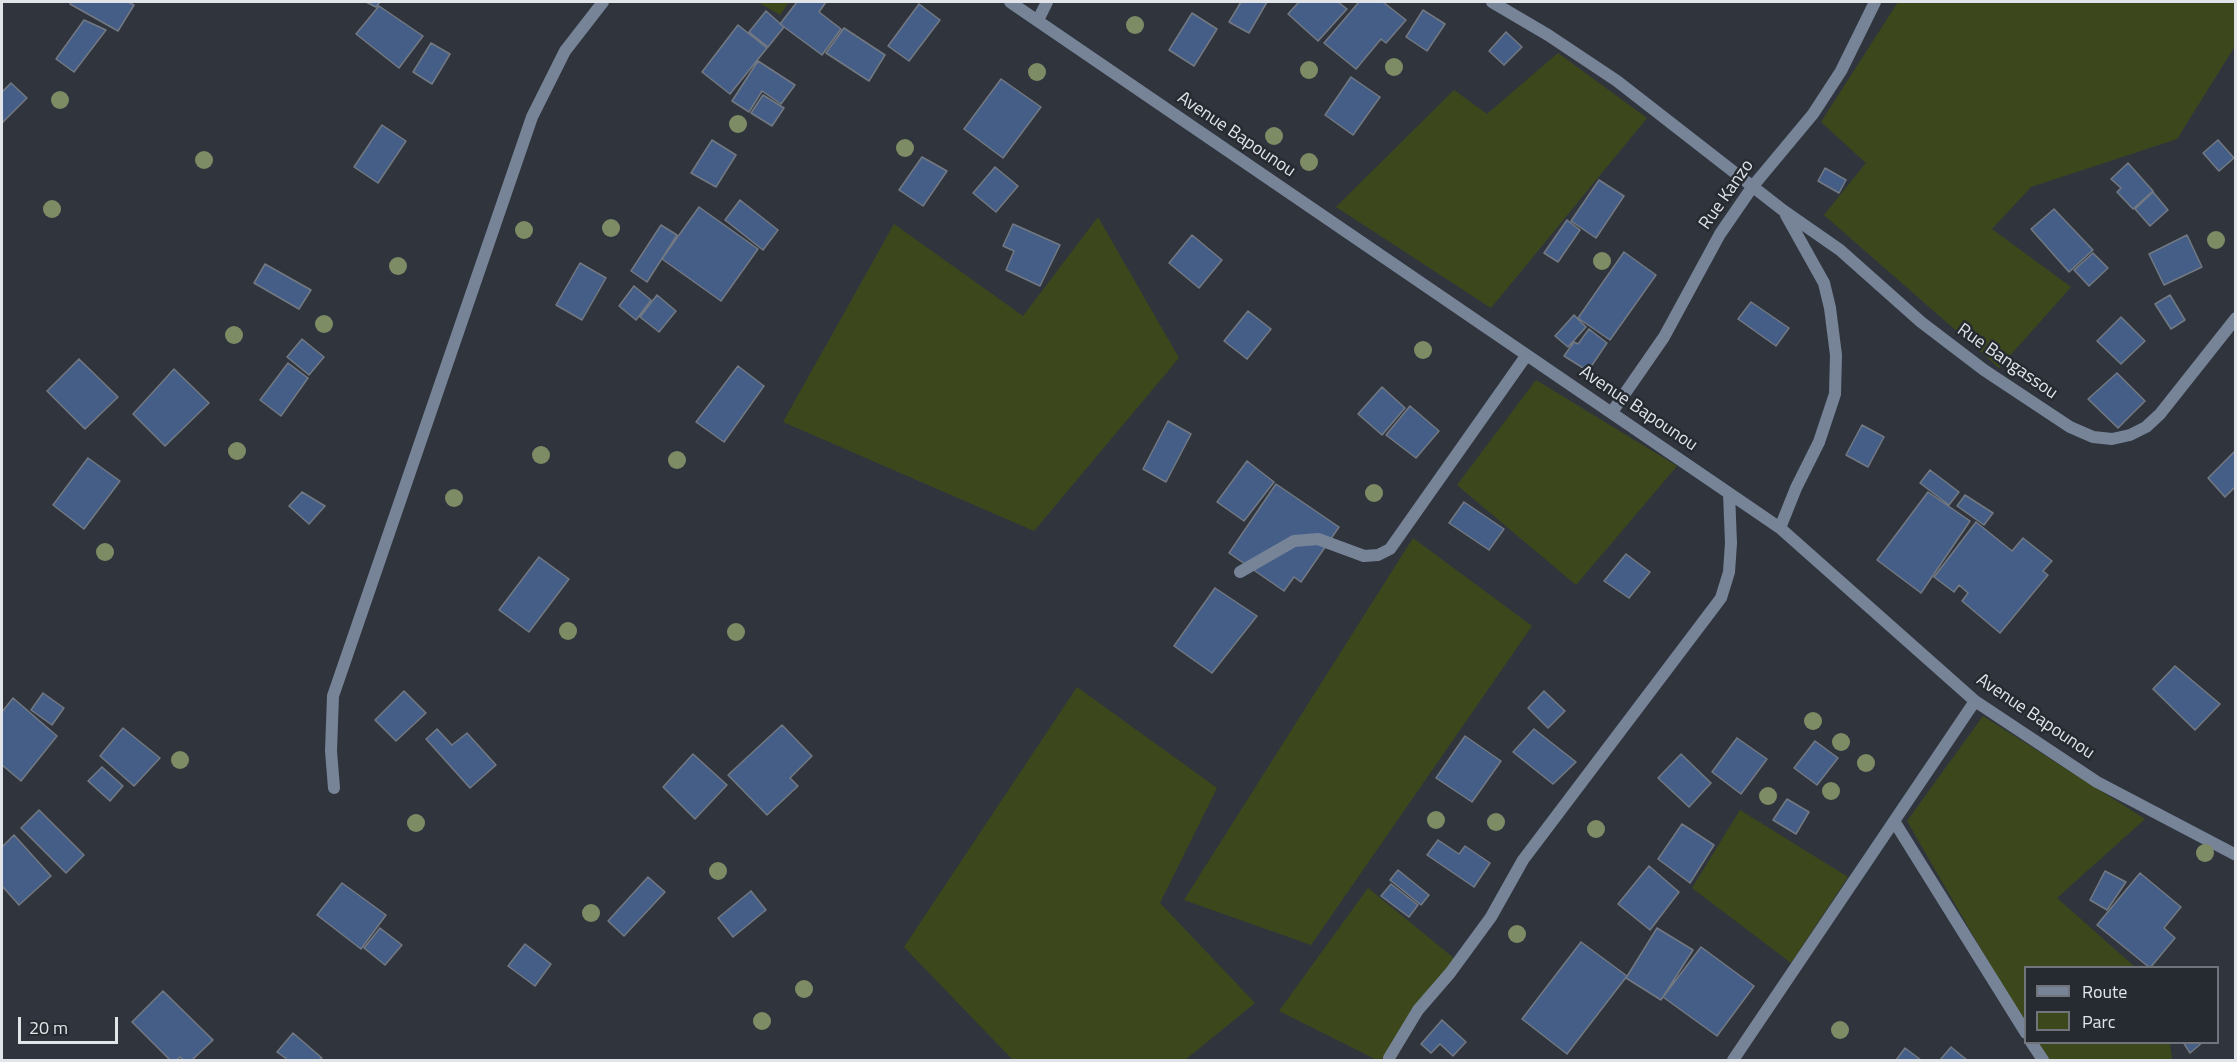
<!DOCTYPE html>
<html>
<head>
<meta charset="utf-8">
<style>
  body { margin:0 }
  #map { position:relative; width:2237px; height:1062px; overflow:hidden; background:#30353d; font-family:"Titillium Web",sans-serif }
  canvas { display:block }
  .frame { position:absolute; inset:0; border:3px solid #e1e4e9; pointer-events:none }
  .legend { position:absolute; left:2024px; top:966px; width:195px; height:78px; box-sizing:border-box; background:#262b32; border:2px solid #71757b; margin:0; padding:8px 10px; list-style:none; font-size:18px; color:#e1e4e9 }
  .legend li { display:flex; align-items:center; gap:12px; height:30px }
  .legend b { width:30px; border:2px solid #71757b }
  .scale { position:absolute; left:18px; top:1017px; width:100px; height:27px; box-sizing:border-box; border:3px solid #e1e4e9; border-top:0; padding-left:8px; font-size:18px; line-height:21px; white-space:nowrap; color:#e1e4e9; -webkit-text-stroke:4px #262b32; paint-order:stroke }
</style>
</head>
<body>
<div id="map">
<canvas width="2237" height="1062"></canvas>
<div class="frame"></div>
<ul class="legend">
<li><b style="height:8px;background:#778498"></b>Route</li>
<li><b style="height:16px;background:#3c481c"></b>Parc</li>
</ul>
<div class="scale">20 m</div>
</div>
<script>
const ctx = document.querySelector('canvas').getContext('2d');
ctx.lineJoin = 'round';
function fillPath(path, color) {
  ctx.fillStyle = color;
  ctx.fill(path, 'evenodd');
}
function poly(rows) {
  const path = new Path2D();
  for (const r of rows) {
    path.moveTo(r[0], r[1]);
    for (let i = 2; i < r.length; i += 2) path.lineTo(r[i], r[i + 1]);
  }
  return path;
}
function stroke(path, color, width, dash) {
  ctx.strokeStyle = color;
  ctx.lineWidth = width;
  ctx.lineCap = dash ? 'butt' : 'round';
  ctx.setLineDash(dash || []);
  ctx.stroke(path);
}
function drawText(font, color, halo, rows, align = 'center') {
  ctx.font = font + ' "Titillium Web",sans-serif';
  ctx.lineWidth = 5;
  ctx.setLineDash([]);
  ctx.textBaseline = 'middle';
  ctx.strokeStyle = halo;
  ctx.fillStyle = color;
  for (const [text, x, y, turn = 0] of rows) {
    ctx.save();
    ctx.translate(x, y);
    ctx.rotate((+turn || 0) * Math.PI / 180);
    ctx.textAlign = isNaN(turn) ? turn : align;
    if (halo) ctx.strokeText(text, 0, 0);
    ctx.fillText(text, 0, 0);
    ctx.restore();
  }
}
fillPath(poly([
  [758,2,789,2,780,15],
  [1898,2,2235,2,2235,46,2177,139,2031,187,1992,229,2071,287,1999,368,1824,215,1866,163,1821,122],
  [1558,53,1647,118,1491,308,1336,207,1454,90,1487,114],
  [1098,217,1179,358,1034,531,783,422,894,224,1023,316],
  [1536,380,1677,466,1576,585,1457,485],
  [1413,538,1532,626,1311,945,1184,900],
  [1077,687,1217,788,1160,903,1255,1003,1185,1060,1013,1060,904,947],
  [1983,716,2145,819,2057,898,2135,967,2026,968,2025,1025,1907,821],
  [1740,810,1848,877,1791,963,1692,888],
  [1368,888,1455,959,1381,1060,1377,1060,1279,1011],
  [2036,1043,2170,1043,2172,1060,2046,1060]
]), '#3c481c');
const building = poly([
  [71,2,128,2,134,5,118,31,70,4,71,2],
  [366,2,380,2,376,7,366,2],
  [797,2,826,2,819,12,841,29,822,55,780,24,797,2],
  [1241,2,1267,2,1249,33,1229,22,1241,2],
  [1299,2,1338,2,1347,9,1318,41,1288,14,1299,2],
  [1359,2,1383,2,1406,20,1386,43,1381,39,1356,69,1324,43,1359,2],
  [919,4,940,20,909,61,888,46,919,4],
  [379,6,423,36,399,68,356,34,379,6],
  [1423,10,1445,24,1427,51,1406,37,1423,10],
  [766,11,784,27,768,47,749,32,766,11],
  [1192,13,1217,29,1194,66,1169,50,1192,13],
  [84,20,106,30,74,72,56,59,84,20],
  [738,25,767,48,730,94,702,72,738,25],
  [844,28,885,55,869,81,826,53,844,28],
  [1506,32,1522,47,1504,65,1489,51,1506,32],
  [431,43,450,54,432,84,413,72,431,43],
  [758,61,795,85,781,104,762,91,749,112,732,101,758,61],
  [1351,77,1380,97,1353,135,1325,115,1351,77],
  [1001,79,1041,107,1003,158,964,129,1001,79],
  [11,83,27,98,2,123,2,92,11,83],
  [763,95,784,108,772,126,751,113,763,95],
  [382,125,406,141,378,183,354,167,382,125],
  [712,140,736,155,716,187,691,173,712,140],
  [2218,140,2234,158,2219,171,2203,153,2218,140],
  [922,157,947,171,923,206,899,190,922,157],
  [2128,163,2153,191,2133,209,2117,192,2121,188,2111,179,2128,163],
  [995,167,1018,186,996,212,973,193,995,167],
  [1825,168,1846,180,1839,193,1818,181,1825,168],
  [1599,180,1624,196,1596,238,1571,221,1599,180],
  [2153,192,2168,210,2150,226,2135,209,2153,192],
  [740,200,778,230,763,250,725,220,740,200],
  [699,207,758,249,721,301,662,259,699,207],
  [2054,209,2093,250,2069,272,2031,229,2054,209],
  [1567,220,1580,230,1558,262,1544,253,1567,220],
  [1013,224,1060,245,1040,286,1006,270,1014,251,1003,246,1013,224],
  [661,225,677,235,647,282,631,271,661,225],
  [1192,235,1222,260,1199,288,1169,263,1192,235],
  [2187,235,2202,267,2164,285,2149,254,2187,235],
  [1624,252,1656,275,1610,340,1578,318,1624,252],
  [2093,253,2108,268,2089,286,2074,270,2093,253],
  [580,263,606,278,582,320,556,305,580,263],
  [265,264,311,290,299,309,254,283,265,264],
  [634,286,651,300,636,320,619,306,634,286],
  [657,295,676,311,659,332,640,317,657,295],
  [2170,295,2185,320,2171,329,2155,304,2170,295],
  [1751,302,1789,328,1776,346,1738,319,1751,302],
  [1248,311,1271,329,1247,359,1224,341,1248,311],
  [1574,315,1586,327,1568,347,1555,336,1574,315],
  [2121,317,2145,341,2121,364,2097,341,2121,317],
  [1589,329,1607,343,1588,371,1564,356,1574,342,1578,344,1589,329],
  [302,339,324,357,309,375,287,357,302,339],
  [79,359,118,397,85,429,47,391,79,359],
  [288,363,308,378,281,416,260,400,288,363],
  [738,366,764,386,724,442,696,422,738,366],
  [174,369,209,403,165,446,133,414,174,369],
  [2117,373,2145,401,2118,428,2088,399,2117,373],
  [1382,387,1405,408,1382,435,1358,414,1382,387],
  [1410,406,1439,431,1416,458,1386,435,1410,406],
  [1168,421,1191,434,1166,482,1143,469,1168,421],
  [1862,425,1884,437,1868,467,1846,455,1862,425],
  [2236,450,2236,486,2225,497,2208,478,2236,450],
  [88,458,120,481,84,529,53,505,88,458],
  [1247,461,1274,482,1244,521,1217,502,1247,461],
  [1930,470,1959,492,1949,505,1920,483,1930,470],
  [1276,484,1339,527,1301,582,1294,577,1284,591,1229,553,1276,484],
  [302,492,325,506,309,524,289,506,302,492],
  [1928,492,1970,521,1921,593,1877,560,1928,492],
  [1965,495,1993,513,1984,525,1957,506,1965,495],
  [1464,502,1504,529,1489,550,1449,523,1464,502],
  [1976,522,2012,551,2023,538,2052,561,2043,571,2048,575,2000,633,1962,601,1968,593,1959,585,1954,592,1934,577,1976,522],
  [1626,554,1650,572,1629,598,1604,581,1626,554],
  [539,557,569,579,529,632,499,610,539,557],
  [1215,588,1257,616,1212,673,1174,646,1215,588],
  [2175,666,2220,704,2195,730,2153,689,2175,666],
  [404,691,426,713,396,741,375,720,404,691],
  [1544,691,1565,711,1548,728,1528,708,1544,691],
  [43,693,64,708,52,725,31,710,43,693],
  [13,698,57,736,21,781,2,765,2,712,13,698],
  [782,725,812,756,790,778,798,786,767,815,728,775,782,725],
  [123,728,160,758,134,786,100,756,123,728],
  [437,729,452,745,467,733,496,765,470,788,426,739,437,729],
  [1534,729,1576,762,1553,784,1513,752,1534,729],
  [1465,736,1501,761,1472,802,1436,778,1465,736],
  [1737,738,1767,759,1741,794,1712,772,1737,738],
  [1815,741,1838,758,1817,785,1794,768,1815,741],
  [693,754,727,785,695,819,663,787,693,754],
  [1681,754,1711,783,1689,807,1658,778,1681,754],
  [102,767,123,786,110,801,88,781,102,767],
  [1787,799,1809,812,1796,834,1773,820,1787,799],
  [39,810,84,855,66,873,21,828,39,810],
  [1682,824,1714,845,1690,883,1658,859,1682,824],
  [14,835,51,876,19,905,2,886,2,847,14,835],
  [1438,840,1459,854,1465,846,1490,863,1474,887,1427,855,1438,840],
  [1649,866,1679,892,1650,930,1618,904,1649,866],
  [1398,870,1429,895,1421,905,1390,880,1398,870],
  [2105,871,2126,882,2107,910,2090,900,2105,871],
  [2140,873,2181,907,2164,928,2175,938,2150,968,2097,925,2140,873],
  [648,877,665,892,624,936,608,921,648,877],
  [342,883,386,915,361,949,317,915,342,883],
  [1391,884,1418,905,1409,917,1381,896,1391,884],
  [751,891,766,910,733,937,718,918,751,891],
  [380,928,402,945,385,965,364,948,380,928],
  [1657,928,1693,950,1661,1000,1626,978,1657,928],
  [1581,942,1627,976,1567,1054,1522,1019,1581,942],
  [525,944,551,964,535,986,508,966,525,944],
  [1701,947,1754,986,1717,1036,1663,997,1701,947],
  [163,991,213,1040,192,1060,184,1060,180,1057,177,1060,170,1060,132,1022,163,991],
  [1442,1020,1466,1042,1453,1056,1440,1044,1431,1053,1421,1044,1442,1020],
  [293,1033,322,1058,319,1060,288,1060,277,1052,293,1033],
  [2183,1042,2203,1042,2190,1053,2183,1042],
  [1951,1047,1967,1060,1940,1060,1951,1047],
  [1905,1048,1921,1060,1896,1060,1905,1048]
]);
fillPath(building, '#445e88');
stroke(building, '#737982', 1.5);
stroke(poly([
  [1010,2,1780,528,1975,701,2097,782,2236,855],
  [1492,2,1548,35,1617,81,1784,211,1840,250,1921,322,1984,370,2070,427,2093,437,2112,439,2130,435,2146,427,2160,414,2236,318],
  [1038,20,1047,2],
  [1612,412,1664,337,1720,234,1753,186,1813,114,1841,71,1875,2],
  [1780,528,1796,488,1819,442,1835,394,1836,355,1830,308,1824,283,1786,215],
  [1240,572,1294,541,1318,539,1364,556,1378,555,1390,549,1526,356],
  [334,788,331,751,333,696,532,117,565,51,603,2],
  [1894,821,2026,1033],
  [2031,1042,2043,1060],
  [1389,1058,1418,1010,1450,973,1491,917,1523,860,1721,598,1729,572,1731,543,1729,493],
  [1733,1060,1975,701]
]), '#778498', 12);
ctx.fillStyle = '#7e8c65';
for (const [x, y] of [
  [1135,25],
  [1394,67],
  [1309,70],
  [1037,72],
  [60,100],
  [738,124],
  [1274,136],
  [905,148],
  [204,160],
  [1309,162],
  [52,209],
  [611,228],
  [524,230],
  [2216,240],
  [1602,261],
  [398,266],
  [324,324],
  [234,335],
  [1423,350],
  [237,451],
  [541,455],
  [677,460],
  [1374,493],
  [454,498],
  [105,552],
  [568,631],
  [736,632],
  [1813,721],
  [1841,742],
  [180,760],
  [1866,763],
  [1831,791],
  [1768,796],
  [1436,820],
  [1496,822],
  [416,823],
  [1596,829],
  [2205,853],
  [718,871],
  [591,913],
  [1517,934],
  [804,989],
  [762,1021],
  [1840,1030]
]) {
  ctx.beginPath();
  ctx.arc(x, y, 9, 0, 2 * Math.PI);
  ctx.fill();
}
drawText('18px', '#e1e4e9', '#262b32', [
  ["Avenue Bapounou",1236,135,34],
  ["Rue Kanzo",1727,195,-55],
  ["Rue Bangassou",2007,362,35],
  ["Avenue Bapounou",1638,409,34],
  ["Avenue Bapounou",2035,717,34]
]);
</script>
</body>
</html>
